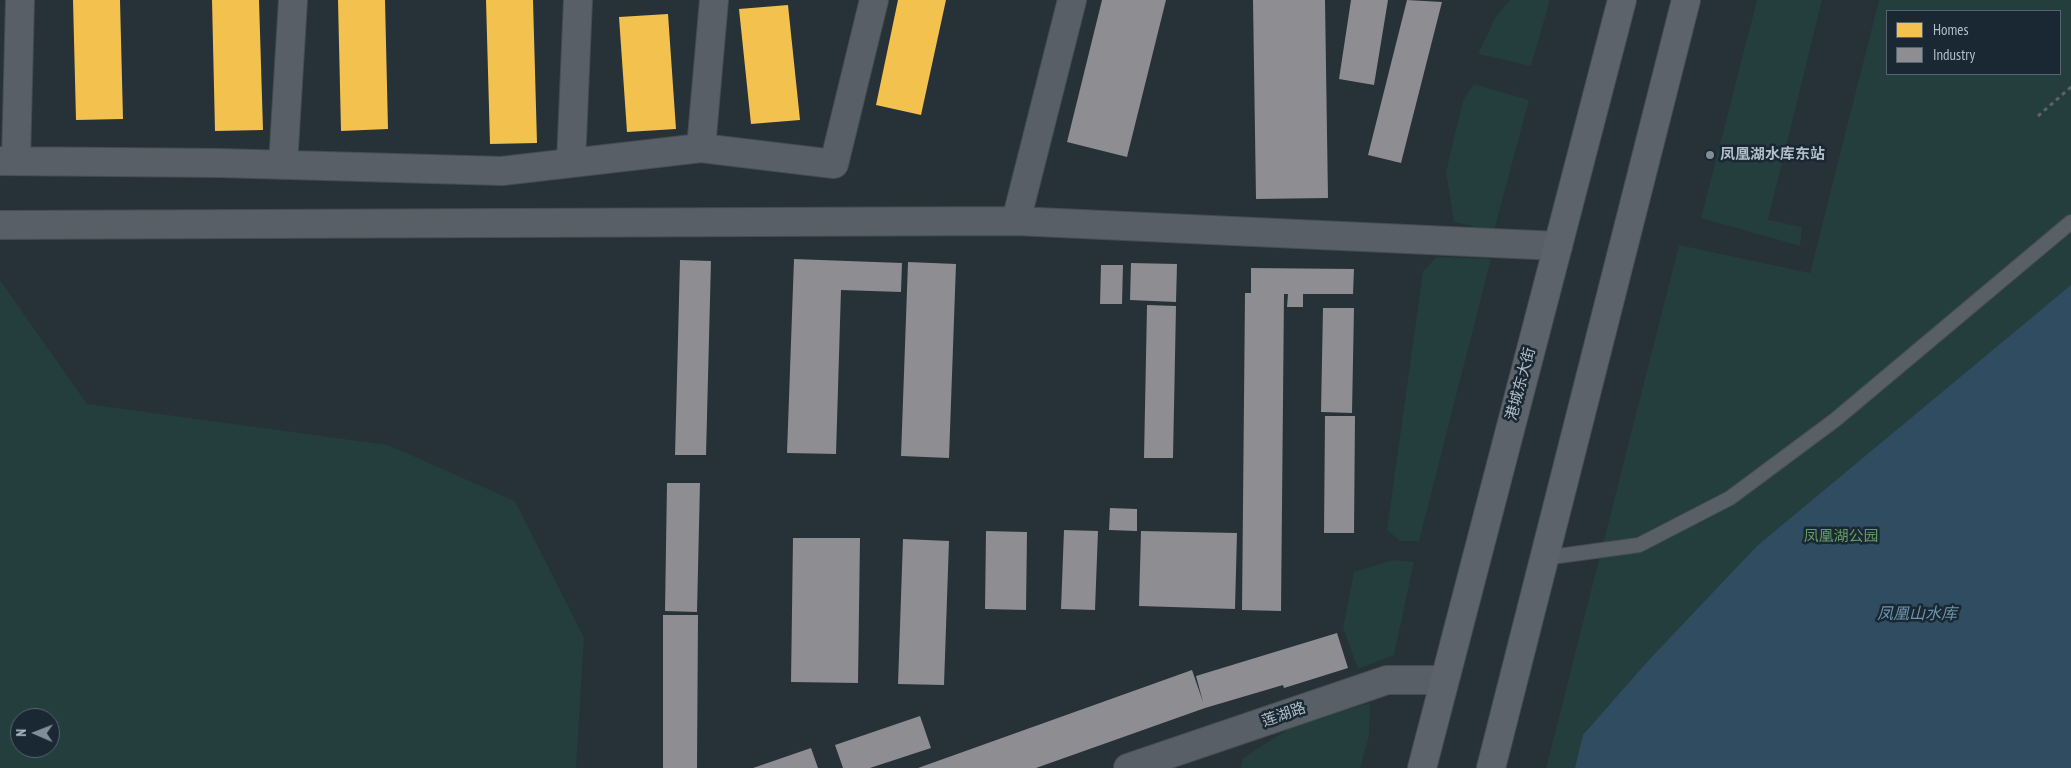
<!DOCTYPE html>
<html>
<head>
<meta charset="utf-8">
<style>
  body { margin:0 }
  #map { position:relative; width:2071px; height:768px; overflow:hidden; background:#273138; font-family:"PT Sans Narrow",sans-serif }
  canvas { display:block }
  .legend { position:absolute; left:1886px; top:10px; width:175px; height:65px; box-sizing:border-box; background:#1a2833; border:1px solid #56646f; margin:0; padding:6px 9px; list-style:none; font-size:15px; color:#b1beca }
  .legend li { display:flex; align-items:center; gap:10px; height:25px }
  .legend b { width:25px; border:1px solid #56646f }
  .north { position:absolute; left:10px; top:708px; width:50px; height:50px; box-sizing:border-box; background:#1a2833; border:1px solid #56646f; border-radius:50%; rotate:271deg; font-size:14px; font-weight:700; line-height:20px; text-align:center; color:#b1beca }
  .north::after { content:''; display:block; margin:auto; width:18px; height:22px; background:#818d97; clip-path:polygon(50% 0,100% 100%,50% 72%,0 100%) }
</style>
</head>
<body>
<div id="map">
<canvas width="2071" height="768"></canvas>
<ul class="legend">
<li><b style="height:14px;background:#f2c14e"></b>Homes</li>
<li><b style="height:14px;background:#8d8d92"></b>Industry</li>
</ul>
<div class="north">N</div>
</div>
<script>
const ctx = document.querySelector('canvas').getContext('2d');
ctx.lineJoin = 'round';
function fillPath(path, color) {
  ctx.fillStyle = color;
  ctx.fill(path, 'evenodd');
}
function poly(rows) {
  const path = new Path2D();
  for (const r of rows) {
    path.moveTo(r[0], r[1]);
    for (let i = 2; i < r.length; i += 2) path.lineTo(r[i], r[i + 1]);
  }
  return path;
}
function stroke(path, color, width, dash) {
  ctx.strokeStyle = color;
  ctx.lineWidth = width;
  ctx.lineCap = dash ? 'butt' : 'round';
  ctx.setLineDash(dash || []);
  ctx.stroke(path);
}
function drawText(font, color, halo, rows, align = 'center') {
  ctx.font = font + ' "PT Sans Narrow","Noto Sans SC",sans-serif';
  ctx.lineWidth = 5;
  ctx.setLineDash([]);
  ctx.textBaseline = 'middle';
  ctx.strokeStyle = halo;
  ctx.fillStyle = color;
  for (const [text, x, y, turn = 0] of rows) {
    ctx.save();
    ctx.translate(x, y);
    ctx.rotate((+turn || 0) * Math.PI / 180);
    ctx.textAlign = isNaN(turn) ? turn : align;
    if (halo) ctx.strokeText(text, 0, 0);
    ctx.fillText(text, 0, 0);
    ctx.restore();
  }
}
fillPath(poly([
  [1510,0,1550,0,1531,66,1478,54,1495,18],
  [1757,0,1822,0,1768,220,1802,227,1800,246,1701,218],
  [1879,0,2071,0,2071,768,1546,768,1679,245,1810,273],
  [1887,11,2060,11,2060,74,1887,74],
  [1474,84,1529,100,1494,231,1454,222,1446,172,1463,100],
  [1437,257,1491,259,1419,541,1400,541,1387,530,1423,271],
  [0,280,87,404,388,445,515,501,584,638,576,768,0,768],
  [20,718,50,718,50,748,20,748],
  [1393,560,1414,562,1394,655,1358,669,1343,628,1354,572],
  [1370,703,1369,736,1360,768,1241,768,1243,758,1296,724]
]), '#243d3d');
fillPath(poly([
  [2071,285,2071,768,1575,768,1583,735,1648,661,1757,546]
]), '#304c61');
fillPath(poly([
  [73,0,120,0,123,119,76,120],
  [212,0,259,0,263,130,215,131],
  [338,0,385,0,388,129,341,131],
  [486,0,533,0,537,143,490,144],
  [898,0,946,0,921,115,876,105],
  [788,5,800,120,751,124,739,9],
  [668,14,676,129,627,132,619,17]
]), '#f2c14e');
fillPath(poly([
  [1102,0,1166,0,1127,157,1067,142],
  [1253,0,1325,0,1328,198,1256,199],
  [1351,0,1388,0,1374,85,1339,79],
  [1407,0,1442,2,1401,163,1368,155],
  [794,259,902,263,901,292,841,290,836,454,787,453],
  [680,260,711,261,706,455,675,455],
  [908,262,956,264,949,458,901,456],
  [1131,263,1177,264,1176,302,1130,300],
  [1101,265,1123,265,1122,304,1100,304],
  [1251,268,1354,269,1353,294,1303,294,1303,307,1287,307,1288,294,1284,294,1281,611,1242,610,1245,293,1251,293],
  [1147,305,1176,306,1173,458,1144,458],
  [1323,308,1354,308,1352,413,1321,412],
  [1325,416,1355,416,1354,533,1324,533],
  [667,483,700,483,697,612,665,611],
  [1110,508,1137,509,1137,531,1109,530],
  [1064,530,1098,531,1095,610,1061,609],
  [986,531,1027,532,1026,610,985,609],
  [1141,531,1237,533,1235,609,1139,606],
  [793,538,860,538,858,683,791,682],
  [903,539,949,541,944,685,898,684],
  [663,615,698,615,697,768,663,768],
  [1337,633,1348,668,1284,688,1283,685,1205,708,1036,768,918,768,1192,670,1203,702,1196,676],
  [920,716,931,748,870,768,843,768,835,745],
  [811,748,818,768,753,768]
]), '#8d8d92');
const service = poly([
  [1544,558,1639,545,1730,498,1835,420,2071,222]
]);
const minor = poly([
  [1072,0,1016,221,1558,246],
  [701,148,714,0],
  [0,161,219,163,502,171,701,148,834,164,874,0],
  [16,161,20,0],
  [571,163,578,0],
  [283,165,293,0],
  [0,225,1016,221],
  [1128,768,1387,680,1443,680]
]);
const secondary = poly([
  [1422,768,1622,0],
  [1491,768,1686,0]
]);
stroke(service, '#464d52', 16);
stroke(minor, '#464d52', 30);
stroke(secondary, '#464d52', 30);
stroke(poly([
  [2038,116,2071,87]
]), '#5b6368', 3, [4, 4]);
stroke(service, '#585f66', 14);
stroke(minor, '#585f66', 28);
stroke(secondary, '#5c636a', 28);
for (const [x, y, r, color] of [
  [1710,155,5,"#818d97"]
]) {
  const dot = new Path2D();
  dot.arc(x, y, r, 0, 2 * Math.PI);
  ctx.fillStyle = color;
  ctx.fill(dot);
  stroke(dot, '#1a2833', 2);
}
drawText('bold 15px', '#b1beca', '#1a2833', [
  ["凤凰湖水库东站",1720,155]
], 'left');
drawText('15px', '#b1beca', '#1a2833', [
  ["港城东大街",1521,384,-75],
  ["莲湖路",1284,715,-19]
]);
drawText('15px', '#659d69', '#1a2833', [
  ["凤凰湖公园",1841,537]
]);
drawText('italic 16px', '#6e95b0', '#1a2833', [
  ["凤凰山水库",1917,614]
]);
</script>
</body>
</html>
